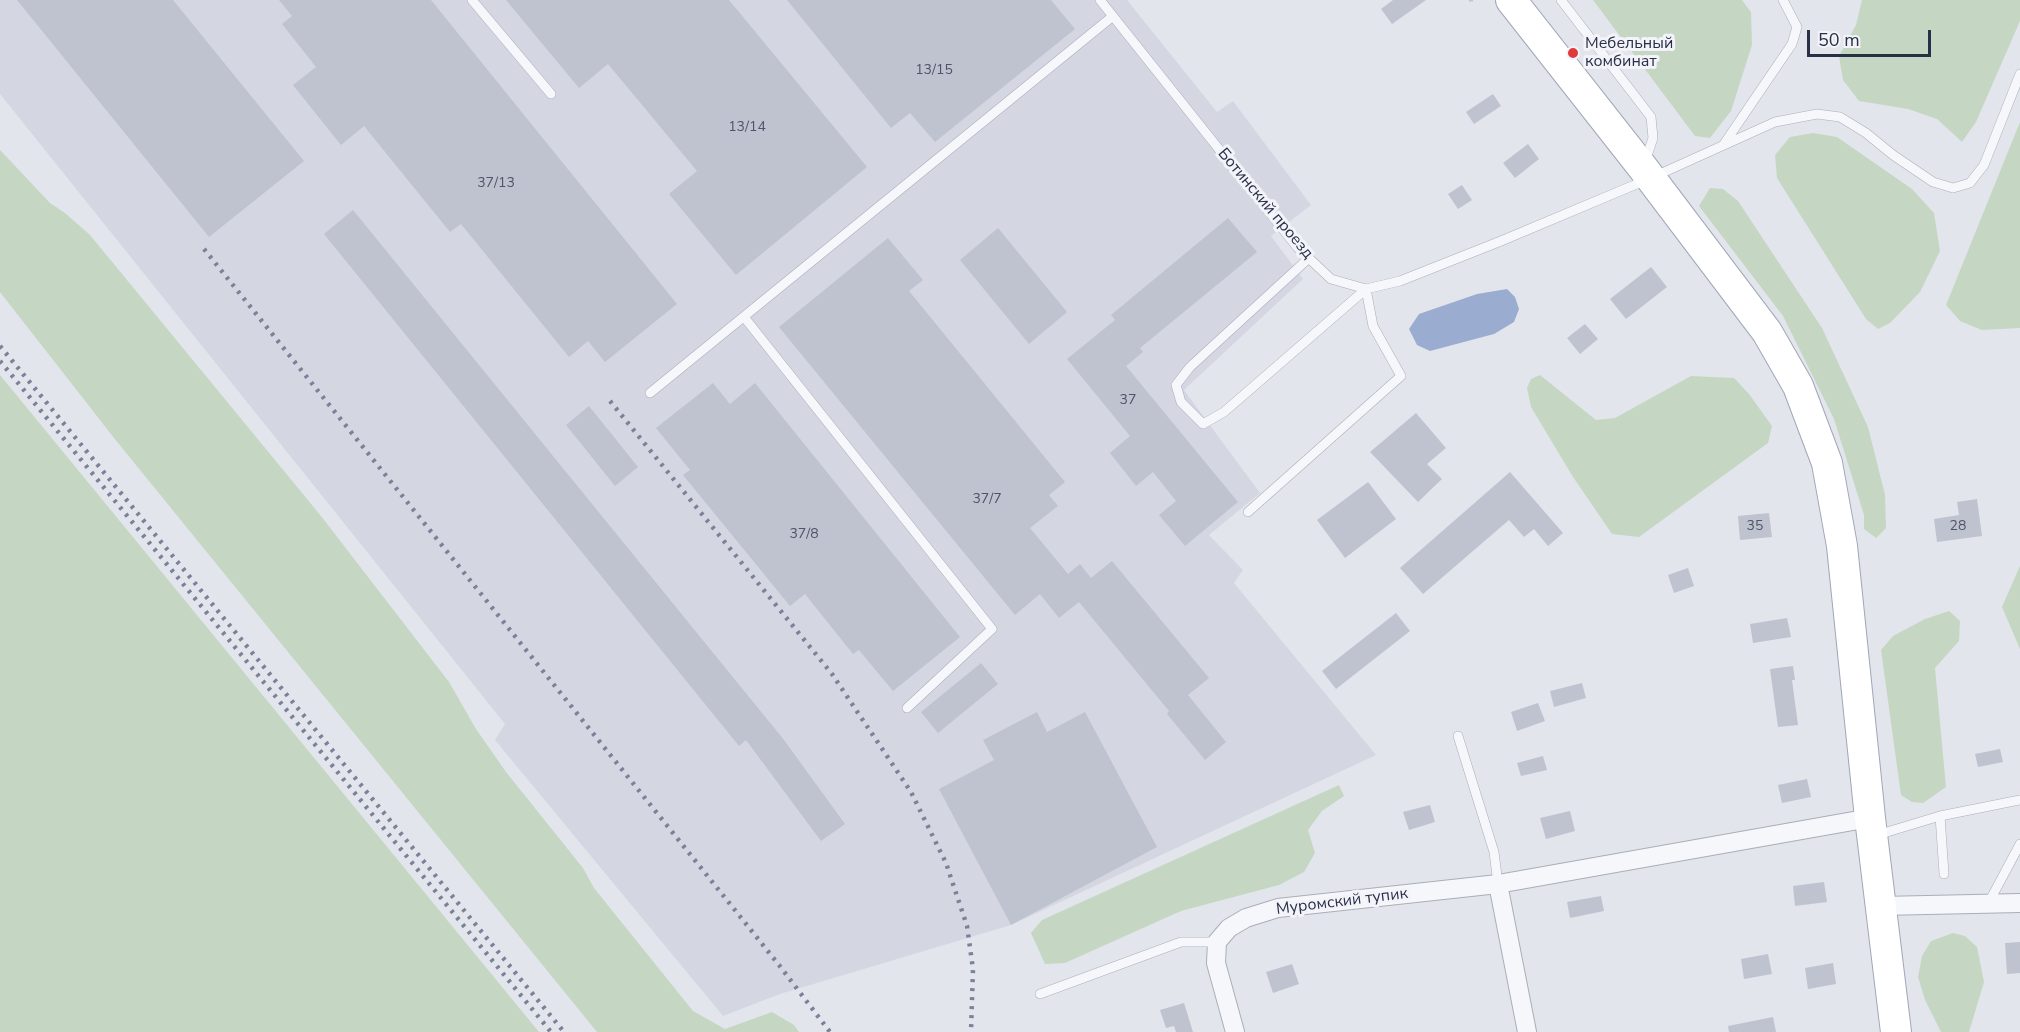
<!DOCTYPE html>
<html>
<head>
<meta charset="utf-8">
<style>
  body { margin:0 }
  #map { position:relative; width:2020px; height:1032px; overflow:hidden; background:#e2e5ec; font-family:"Nunito Sans",sans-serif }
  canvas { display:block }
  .scale { position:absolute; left:1807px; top:30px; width:124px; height:27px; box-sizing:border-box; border:3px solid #282f47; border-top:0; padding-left:8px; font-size:18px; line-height:21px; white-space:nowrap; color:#282f47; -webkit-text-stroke:4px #f3f4f9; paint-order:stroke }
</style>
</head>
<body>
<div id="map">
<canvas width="2020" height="1032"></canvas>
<div class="scale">50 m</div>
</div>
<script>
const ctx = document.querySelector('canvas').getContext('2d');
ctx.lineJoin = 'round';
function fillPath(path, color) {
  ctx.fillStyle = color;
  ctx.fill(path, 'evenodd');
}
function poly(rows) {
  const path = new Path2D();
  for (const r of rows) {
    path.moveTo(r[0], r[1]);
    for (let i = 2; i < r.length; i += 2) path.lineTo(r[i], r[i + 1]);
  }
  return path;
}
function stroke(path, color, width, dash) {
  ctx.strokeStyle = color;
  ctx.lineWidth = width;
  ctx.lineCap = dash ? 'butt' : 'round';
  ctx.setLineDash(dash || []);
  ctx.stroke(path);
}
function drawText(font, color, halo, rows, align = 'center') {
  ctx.font = font + ' "Nunito Sans",sans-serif';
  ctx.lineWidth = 6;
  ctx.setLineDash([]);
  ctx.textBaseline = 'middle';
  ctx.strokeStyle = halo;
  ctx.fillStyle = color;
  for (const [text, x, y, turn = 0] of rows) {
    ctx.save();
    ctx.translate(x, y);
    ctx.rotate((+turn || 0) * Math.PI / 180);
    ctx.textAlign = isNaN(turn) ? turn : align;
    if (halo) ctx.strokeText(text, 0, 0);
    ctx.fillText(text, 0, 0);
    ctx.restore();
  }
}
fillPath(poly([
  [0,0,1127,0,1217,112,1233,101,1311,205,1271,236,1303,279,1184,390,1260,493,1209,535,1243,570,1234,583,1376,755,1011,925,780,994,723,1016,495,740,505,724,0,94]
]), '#d4d7e2');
fillPath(poly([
  [1593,0,1742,0,1751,12,1752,45,1731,111,1710,138,1695,136],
  [1862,0,2020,0,2020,21,1976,122,1962,142,1937,119,1908,109,1859,101,1843,80,1839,56,1856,25],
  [2020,122,2020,328,1982,330,1960,321,1946,305],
  [1813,133,1837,137,1912,189,1934,213,1940,251,1920,292,1890,323,1878,329,1866,319,1777,178,1775,155,1790,137],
  [0,150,50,203,65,213,90,235,321,516,449,682,476,729,506,772,583,868,594,888,693,1011,725,1029,772,1012,794,1025,799,1032,597,1032,114,438,0,292],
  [1710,188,1723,189,1738,201,1822,328,1868,427,1885,495,1886,528,1876,538,1864,529,1864,515,1834,419,1783,316,1699,206],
  [0,375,539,1032,0,1032],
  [1540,375,1596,420,1615,418,1691,376,1734,378,1749,394,1772,426,1768,443,1639,537,1612,534,1573,477,1531,407,1527,388,1531,379],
  [2020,566,2020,649,2002,607],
  [1949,611,1960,621,1959,641,1935,668,1946,787,1923,803,1912,802,1901,795,1881,650,1893,636,1925,619],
  [1339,785,1344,796,1322,811,1308,830,1315,853,1304,872,1279,885,1181,911,1065,963,1045,964,1031,933,1042,920],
  [1953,933,1965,936,1977,947,1984,982,1969,1032,1941,1032,1925,1000,1918,977,1922,956,1931,941]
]), '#c5d7c3');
fillPath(poly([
  [1507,289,1515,297,1519,309,1514,322,1494,334,1430,351,1417,345,1409,329,1419,314,1477,294]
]), '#9aadd0');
fillPath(poly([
  [17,0,173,0,304,161,209,237],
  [279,0,431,0,677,304,605,362,588,341,569,357,461,224,450,232,364,126,341,145,293,85,316,67,282,24,292,16],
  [506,0,729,0,867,167,736,275,669,194,697,171,608,64,579,88],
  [787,0,1051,0,1075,29,935,142,910,113,891,128],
  [1393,0,1426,0,1392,24,1381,9],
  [1493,94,1501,106,1474,124,1466,112],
  [1528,144,1539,159,1515,178,1503,163],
  [1462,185,1472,200,1458,209,1448,194],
  [353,210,784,740,845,824,821,841,746,740,739,746,324,234],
  [1228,218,1257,252,1140,348,1143,352,1126,366,1238,502,1185,546,1159,515,1176,501,1153,472,1136,486,1110,453,1130,436,1067,359,1115,320,1111,315],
  [998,228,1067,312,1029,344,960,260],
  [888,238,923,280,909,291,1065,482,1049,495,1058,506,1030,528,1068,574,1080,564,1091,578,1112,561,1209,678,1188,695,1226,742,1205,760,1167,714,1169,711,1079,602,1059,618,1040,594,1015,615,779,327],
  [1651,267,1667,287,1626,319,1610,299],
  [1585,324,1598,339,1580,354,1567,338],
  [713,383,730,404,755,383,960,637,893,691,859,650,853,654,805,594,790,606,683,475,690,470,656,428],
  [589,406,638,467,615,486,566,425],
  [1416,413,1446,448,1427,464,1442,479,1418,502,1370,452],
  [1510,472,1563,533,1548,546,1534,529,1524,537,1509,520,1423,594,1400,568],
  [1368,482,1396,519,1345,558,1317,520],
  [1977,499,1982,536,1937,542,1934,519,1959,515,1957,502],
  [1769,513,1772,537,1740,540,1738,516],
  [1688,568,1694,586,1674,593,1668,575],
  [1396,613,1410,631,1336,689,1322,671],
  [1787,618,1791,637,1753,643,1750,624],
  [981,663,998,684,938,733,921,712],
  [1793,666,1795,680,1792,680,1798,725,1778,727,1770,669],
  [1582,683,1586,698,1554,707,1550,691],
  [1538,703,1545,721,1517,731,1511,712],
  [1037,712,1047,732,1085,712,1157,847,1011,925,939,789,994,760,983,740],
  [2000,749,2003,762,1978,767,1975,754],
  [1543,756,1547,770,1521,776,1517,763],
  [1807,779,1811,797,1782,803,1778,785],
  [1430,805,1435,822,1409,830,1403,812],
  [1570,811,1575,831,1546,839,1540,818],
  [1824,882,1827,902,1795,906,1793,886],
  [1601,896,1604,911,1570,918,1567,902],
  [2020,942,2020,973,2007,974,2005,943],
  [1768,954,1772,974,1744,979,1741,959],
  [1833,963,1836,984,1808,989,1805,968],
  [1292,964,1299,984,1273,993,1266,972],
  [1184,1003,1193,1032,1176,1032,1174,1026,1166,1028,1160,1010],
  [1773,1017,1776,1032,1729,1032,1728,1026]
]), '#bfc3d0');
const lane = poly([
  [472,0,551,94],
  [1100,0,1297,247,1331,279,1366,289,1400,281,1501,241,1651,178,1775,122,1817,114,1840,117,1866,133,1893,155,1933,182,1953,188,1970,183,1984,165,2020,74],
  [1561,0,1651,117,1653,138,1645,162],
  [1724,144,1792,44,1797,27,1783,0],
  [744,317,992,629,907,708],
  [650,393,1113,16],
  [1248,512,1401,376,1373,326,1366,289,1224,412,1203,424,1181,402,1176,385,1190,367,1309,258],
  [1458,736,1494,852,1498,884],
  [1940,816,1944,874],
  [1877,835,1940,816,2020,800],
  [1988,904,2020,844],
  [1040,994,1181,942,1217,942]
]);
const street = poly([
  [1498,884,1527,1032],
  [1881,906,2020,903],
  [1235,1032,1216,963,1217,942,1229,928,1246,918,1278,908,1498,884,1870,818]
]);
const primary = poly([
  [1511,0,1643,168,1767,332,1798,386,1827,463,1842,546,1870,818,1896,1032]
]);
stroke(lane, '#aaaeba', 10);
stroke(street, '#aaaeba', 20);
stroke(primary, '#a0a7b9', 32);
stroke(poly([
  [1469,0,1473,0]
]), '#c0c3cb', 3, [4.5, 4.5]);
stroke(lane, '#f6f7fa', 9);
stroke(street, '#f6f7fa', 18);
stroke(primary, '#fff', 30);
stroke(poly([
  [204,249,779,965,830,1032],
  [0,346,564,1032],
  [0,361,551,1032],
  [610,401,832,674,911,792,946,863,967,926,973,969,971,1032]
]), '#7a8198', 4.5, [3, 6]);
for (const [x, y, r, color] of [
  [1573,53,6,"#de3b3d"]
]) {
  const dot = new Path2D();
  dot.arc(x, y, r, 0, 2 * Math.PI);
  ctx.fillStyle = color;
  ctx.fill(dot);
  stroke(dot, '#f3f4f9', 2);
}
drawText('14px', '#4e5469', null, [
  ["13/15",934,71],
  ["13/14",747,128],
  ["37/13",496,184],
  ["37",1128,401],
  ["37/7",987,500],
  ["35",1755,527],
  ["28",1958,527],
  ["37/8",804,535]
]);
drawText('16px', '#282f47', '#f3f4f9', [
  ["Мебельный",1585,44],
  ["комбинат",1585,62]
], 'left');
drawText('16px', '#282f47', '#f3f4f9', [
  ["Ботинский проезд",1265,204,50],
  ["Муромский тупик",1342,902,-7]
]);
</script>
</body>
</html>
